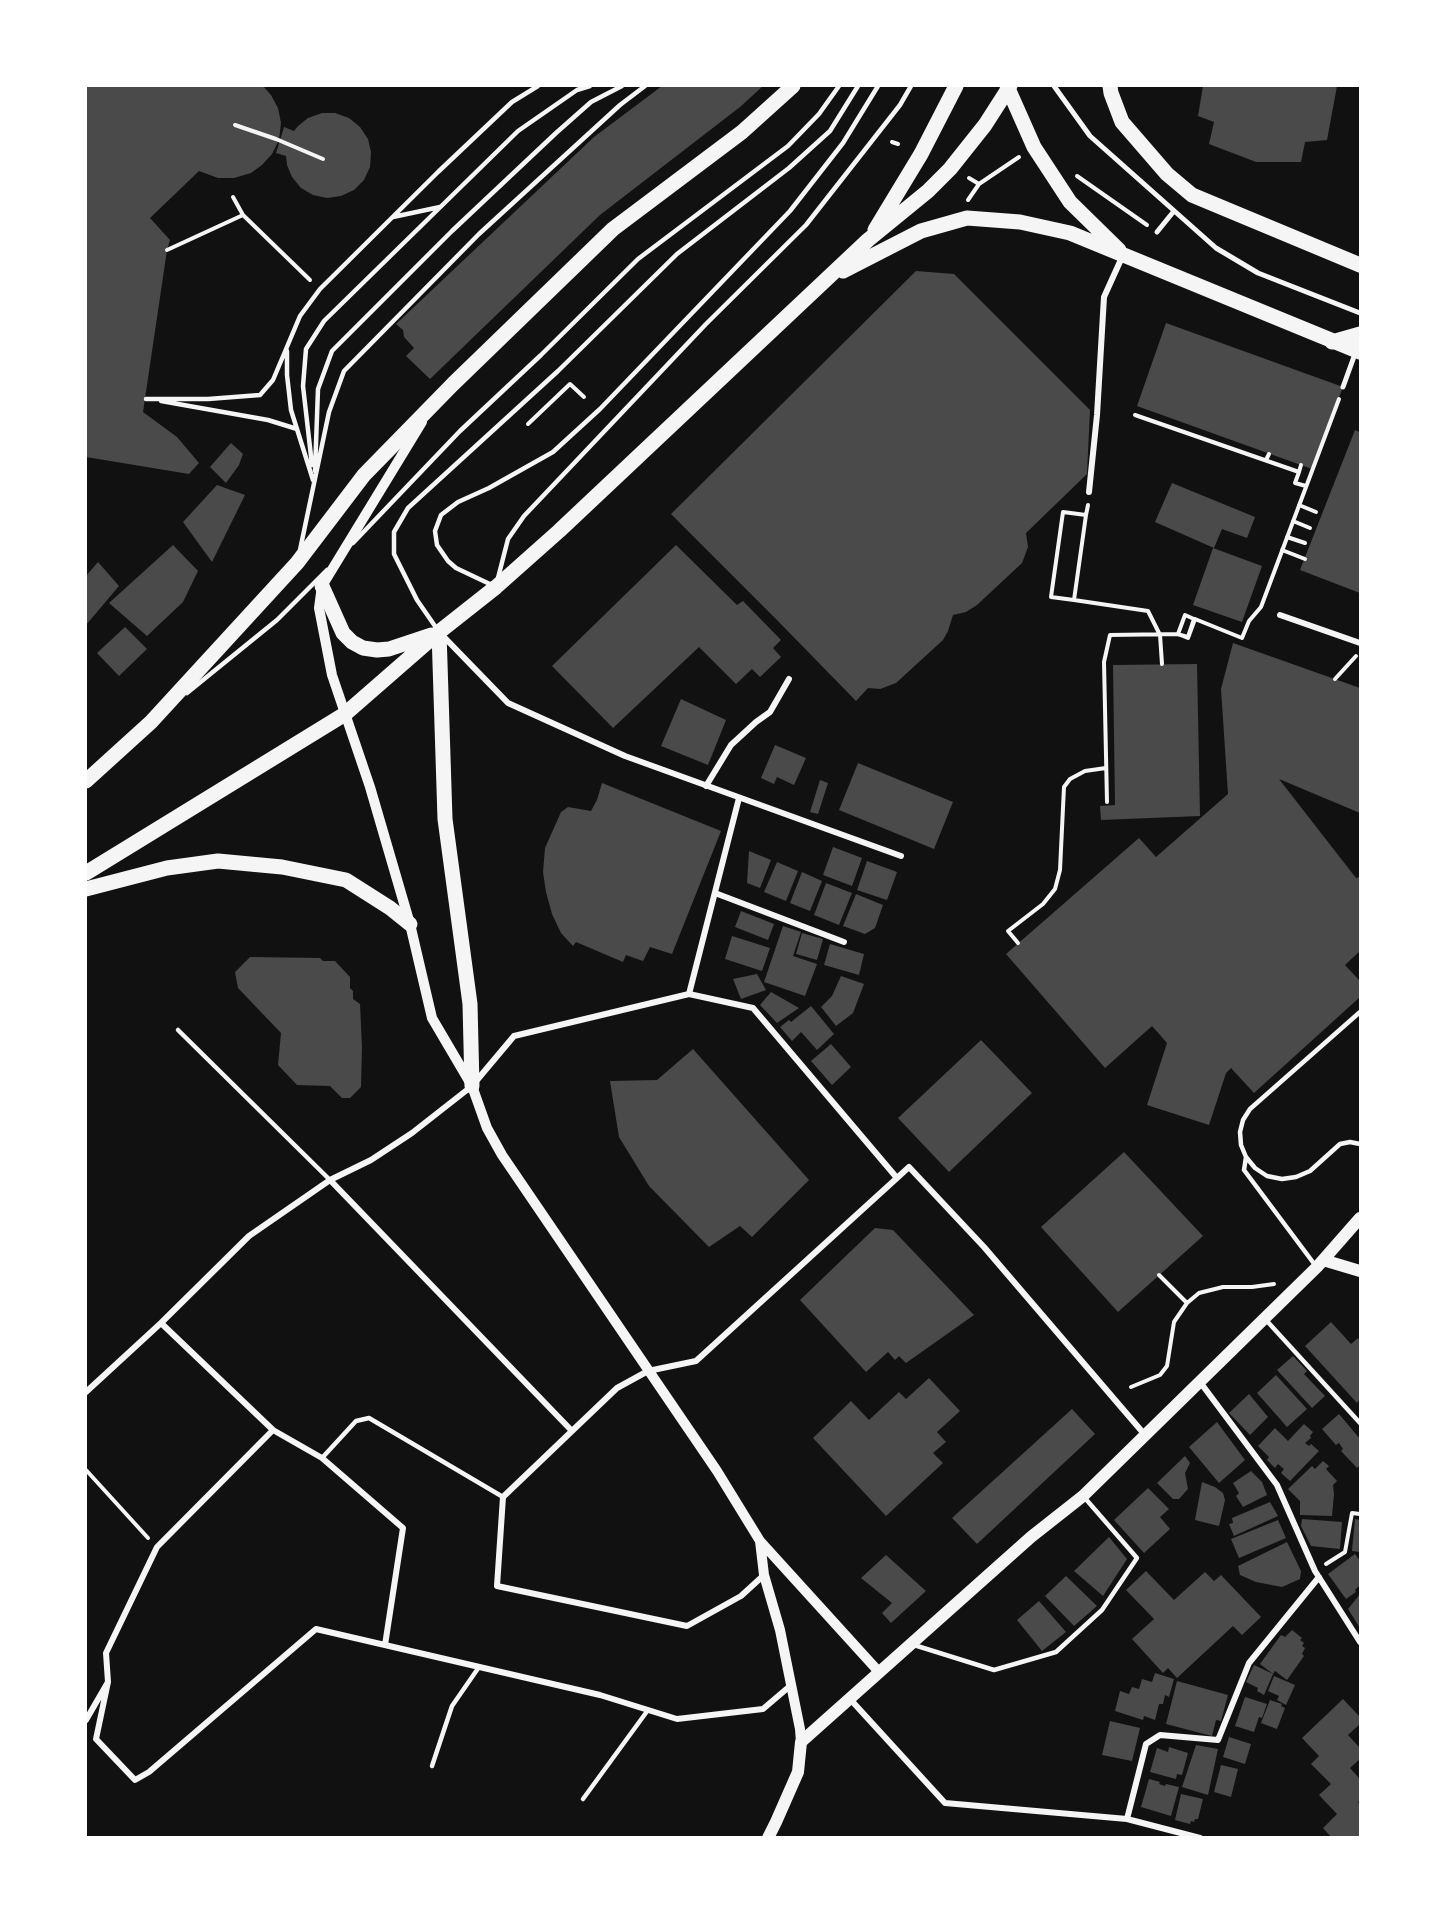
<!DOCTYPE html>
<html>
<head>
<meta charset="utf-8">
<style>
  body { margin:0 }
  #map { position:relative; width:1446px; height:1923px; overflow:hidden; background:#111; font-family:"Space Grotesk",sans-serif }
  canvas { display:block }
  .frame { position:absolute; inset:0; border:87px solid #fff; pointer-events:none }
</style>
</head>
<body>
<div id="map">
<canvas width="1446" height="1923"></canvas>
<div class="frame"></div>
</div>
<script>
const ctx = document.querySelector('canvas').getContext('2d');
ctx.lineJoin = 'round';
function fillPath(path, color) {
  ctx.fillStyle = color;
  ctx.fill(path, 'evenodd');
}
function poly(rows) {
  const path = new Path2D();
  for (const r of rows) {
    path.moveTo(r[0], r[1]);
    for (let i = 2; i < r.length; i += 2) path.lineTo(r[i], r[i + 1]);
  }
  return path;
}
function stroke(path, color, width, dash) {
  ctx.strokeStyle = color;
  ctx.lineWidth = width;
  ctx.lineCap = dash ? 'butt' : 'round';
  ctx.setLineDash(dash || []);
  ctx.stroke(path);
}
fillPath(poly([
  [86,86,263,86,271,95,278,108,281,123,279,140,272,154,262,165,251,173,234,178,218,178,199,171,150,218,170,240,167,250,143,412,177,437,199,463,189,474,86,457],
  [662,86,763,86,740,107,600,215,430,379,406,356,414,348,404,337,403,330,396,324,594,137],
  [1203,86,1337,86,1327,140,1305,142,1301,162,1256,162,1209,144,1214,122,1198,116],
  [322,113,335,113,349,118,360,127,368,139,371,152,370,167,364,180,354,190,341,196,327,198,313,195,301,188,292,177,287,165,286,156,276,153,284,127,294,131,298,126,308,118],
  [916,271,954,274,1090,410,1087,474,1026,533,1028,547,1022,563,977,605,966,612,953,615,948,631,943,640,896,683,880,689,868,688,856,701,776,619,671,514],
  [1166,323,1343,387,1312,469,1137,406],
  [1355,430,1360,432,1360,593,1300,570],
  [231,443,243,454,239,465,226,483,210,467],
  [1172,483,1255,517,1247,538,1222,529,1214,548,1155,522],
  [217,485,245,495,212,562,183,522],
  [173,545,198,571,183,602,147,636,109,603],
  [676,545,737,605,743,601,781,640,773,648,781,657,760,677,752,669,736,684,699,647,613,728,552,666],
  [1213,548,1262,566,1242,622,1193,605],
  [98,562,119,586,86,625,86,576],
  [125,627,147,649,119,676,97,653],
  [1233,643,1360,688,1360,813,1279,779,1356,878,1360,877,1360,951,1345,965,1360,981,1360,997,1254,1093,1231,1068,1226,1073,1209,1125,1147,1105,1167,1043,1152,1026,1105,1068,1006,954,1139,838,1156,857,1228,794,1221,689],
  [1197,664,1200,816,1101,820,1100,806,1115,805,1113,665],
  [681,699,726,720,708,765,661,746],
  [775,745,806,758,794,785,777,777,774,784,761,778],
  [858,763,953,802,934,849,839,810],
  [820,780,828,783,818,814,810,812],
  [602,783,721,831,672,954,650,947,643,961,626,955,623,962,576,942,573,946,561,933,552,914,546,892,543,872,545,848,561,812,568,807,591,811,597,800],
  [833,847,862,858,852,886,823,875],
  [749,851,771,860,760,888,747,883],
  [867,861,897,872,887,900,857,890],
  [777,862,798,871,786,901,764,892],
  [802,872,822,881,810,911,790,903],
  [826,883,852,893,839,925,814,915],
  [856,894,883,905,875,928,865,934,843,926],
  [741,911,774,924,768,940,735,927],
  [783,926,801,932,793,956,817,964,805,996,764,982],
  [802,933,823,939,817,960,796,954],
  [732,936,770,948,762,971,725,959],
  [830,944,864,954,859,975,824,965],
  [250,957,320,958,323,961,335,961,350,977,350,988,353,991,353,999,360,1004,362,1047,361,1087,350,1098,342,1098,330,1086,297,1085,278,1065,281,1033,238,988,235,972],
  [757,974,766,990,741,999,733,979],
  [841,976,864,984,853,1013,836,1026,821,1007,832,996],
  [771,992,799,1008,777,1023,760,1005],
  [811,1006,834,1034,817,1050,801,1032,792,1041,780,1027,789,1020,791,1022],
  [981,1040,1032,1093,949,1172,898,1118],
  [831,1044,851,1067,832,1085,811,1061],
  [693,1049,809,1180,752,1237,740,1226,709,1247,649,1186,619,1137,610,1081,657,1080],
  [1124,1152,1203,1236,1118,1312,1041,1227],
  [875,1228,893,1230,974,1315,906,1363,899,1356,895,1360,888,1352,866,1372,800,1300],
  [1331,1322,1351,1344,1358,1338,1360,1341,1360,1399,1357,1403,1305,1346],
  [1293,1356,1307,1371,1304,1374,1325,1396,1312,1408,1277,1370],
  [1276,1375,1307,1409,1287,1427,1257,1393],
  [929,1378,960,1411,937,1432,946,1442,933,1453,943,1463,886,1516,813,1438,851,1401,869,1420,899,1392,906,1399],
  [1249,1394,1268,1417,1250,1435,1229,1413],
  [1072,1409,1095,1434,977,1544,952,1518],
  [1339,1414,1360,1439,1360,1465,1357,1468,1341,1451,1343,1449,1339,1443,1336,1445,1322,1429],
  [1217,1422,1245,1460,1219,1483,1189,1447],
  [1304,1424,1313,1432,1310,1436,1311,1438,1305,1443,1309,1446,1311,1444,1319,1451,1290,1481,1281,1473,1284,1469,1278,1464,1275,1468,1267,1460,1269,1457,1258,1446,1275,1428,1288,1441],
  [1185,1456,1190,1463,1185,1473,1188,1489,1179,1499,1173,1499,1157,1483],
  [1323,1461,1329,1466,1326,1469,1337,1481,1333,1485,1334,1494,1332,1516,1300,1515,1300,1501,1288,1489,1312,1466,1315,1469],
  [1251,1471,1262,1482,1267,1495,1243,1507,1236,1496,1239,1493,1233,1483],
  [1202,1482,1215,1487,1223,1493,1225,1500,1219,1526,1195,1520],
  [1148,1488,1169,1509,1160,1517,1170,1529,1144,1553,1114,1520],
  [1270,1502,1278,1516,1234,1536,1229,1524,1233,1523,1232,1518],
  [1302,1519,1342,1522,1340,1549,1311,1546,1301,1526],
  [1355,1519,1360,1520,1360,1552,1352,1551],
  [1278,1520,1286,1538,1239,1558,1231,1539],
  [1109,1537,1127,1559,1103,1596,1074,1571],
  [1287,1542,1301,1571,1300,1579,1282,1587,1256,1582,1240,1575,1238,1566],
  [1355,1554,1360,1561,1360,1585,1355,1590,1356,1592,1346,1599,1328,1574],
  [886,1555,926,1591,891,1623,882,1613,892,1603,861,1578],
  [1146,1571,1174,1600,1205,1572,1214,1581,1221,1575,1261,1617,1242,1635,1233,1626,1177,1678,1168,1668,1163,1673,1132,1639,1154,1619,1126,1590],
  [1066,1576,1097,1606,1074,1626,1045,1596],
  [1360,1594,1360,1628,1348,1609],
  [1039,1601,1066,1632,1042,1651,1017,1620],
  [1292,1630,1302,1638,1300,1640,1304,1643,1302,1646,1305,1648,1302,1654,1304,1656,1287,1680,1275,1671,1273,1674,1260,1664,1281,1635,1285,1637],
  [1254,1665,1273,1674,1264,1695,1257,1691,1258,1688,1246,1682],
  [1155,1673,1174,1679,1169,1697,1165,1695,1163,1704,1159,1704,1155,1720,1144,1716,1143,1720,1115,1711,1120,1691,1129,1694,1132,1687,1139,1689,1142,1679,1152,1682],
  [1274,1676,1295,1685,1286,1705,1277,1700,1279,1696,1268,1691],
  [1177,1681,1228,1695,1221,1721,1216,1720,1212,1736,1166,1724],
  [1245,1697,1267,1704,1262,1718,1259,1717,1254,1732,1235,1726],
  [1343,1699,1360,1717,1360,1724,1348,1735,1360,1748,1360,1759,1350,1768,1360,1779,1360,1800,1358,1802,1360,1806,1360,1838,1332,1838,1323,1828,1337,1814,1319,1795,1331,1784,1311,1764,1319,1756,1302,1738],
  [1270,1700,1282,1704,1281,1706,1285,1708,1277,1729,1261,1723],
  [1110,1721,1140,1728,1132,1761,1102,1755],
  [1229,1737,1251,1744,1245,1764,1223,1757],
  [1196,1745,1218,1749,1208,1795,1182,1787],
  [1169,1747,1188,1753,1182,1775,1177,1774,1176,1779,1150,1772,1157,1748,1168,1752],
  [1221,1765,1238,1769,1231,1797,1214,1792],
  [1149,1779,1160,1782,1159,1784,1165,1786,1166,1784,1179,1787,1171,1816,1141,1807],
  [1181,1794,1203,1799,1198,1819,1195,1819,1194,1822,1191,1821,1190,1824,1175,1820]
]), '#4a4a4a');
stroke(poly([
  [235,125,276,139,323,159],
  [892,142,898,144],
  [1077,176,1147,225],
  [969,178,979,184,1019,157],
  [233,197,243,215,310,280],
  [968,200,979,184],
  [167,250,243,215],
  [1135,415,1299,472,1295,483,1306,486],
  [528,424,570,384,584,397],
  [1266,460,1269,454],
  [1299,472,1301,465],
  [1088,505,1086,515,1074,600,1051,597,1063,512,1086,515,1074,600,1148,611,1160,635,1162,664],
  [1299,505,1316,512],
  [1293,521,1310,528],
  [1287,537,1305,543],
  [1282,550,1305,559],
  [1335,679,1356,656],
  [1107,802,1104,662,1110,635,1177,634,1188,637,1194,619,1185,615,1178,634,1188,638,1195,619,1242,638,1249,621,1261,607,1339,399],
  [1018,943,1008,931,1043,904,1055,889,1060,870,1064,787,1070,779,1085,771,1106,768],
  [1159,1275,1187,1303],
  [1131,1387,1160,1375,1167,1366,1174,1322,1187,1303,1199,1293,1223,1287,1252,1287,1274,1284],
  [86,1470,148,1538],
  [1326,1564,1345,1552,1352,1513,1360,1514]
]), '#f5f5f5', 4);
stroke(poly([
  [393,217,440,207],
  [287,351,287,375,291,410,313,480],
  [146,399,208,399,260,395,273,380,300,316,320,289,438,172,512,102,538,86],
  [161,401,268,420,297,429],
  [312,465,303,386,306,349,324,321,518,131,577,90,590,86],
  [315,471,318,389,332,351,452,231,556,133,591,102,622,86],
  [353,543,460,431,541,355,638,259,788,146,819,114,839,86],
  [300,550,329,412,344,371,479,234,620,105,645,86],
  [498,578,508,539,524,516,706,324,806,225,900,105,911,86],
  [494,586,456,568,448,561,437,545,435,531,441,515,458,502,489,488,553,452,600,409,790,211,843,143,878,86],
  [437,629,417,600,394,554,394,532,408,508,558,371,677,254,789,168,830,131,858,86],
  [187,693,277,620,327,570],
  [1360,1012,1250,1109,1243,1120,1240,1132,1241,1145,1246,1157,1255,1168,1267,1176,1282,1179,1296,1177,1310,1171,1340,1144,1350,1142,1360,1144],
  [178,1030,330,1180],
  [1246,1157,1244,1170,1315,1265],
  [1266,1320,1360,1423],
  [322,1458,356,1421,369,1418,503,1497],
  [914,1645,994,1670,1056,1652,1102,1610,1137,1558,1084,1497],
  [432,1766,452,1706,479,1667],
  [583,1799,648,1710]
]), '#f5f5f5', 4.5);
stroke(poly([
  [1054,86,1090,136,1216,248,1258,273,1360,313],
  [1157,232,1174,211],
  [1343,387,1360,340]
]), '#f5f5f5', 5);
stroke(poly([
  [1089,492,1097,415,1104,297,1123,255],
  [1280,615,1360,643],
  [442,635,508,703,625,756,901,856],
  [706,786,731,745,756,722,770,712,789,679],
  [715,893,844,942],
  [689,994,739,798],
  [330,1180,572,1431],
  [161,1323,273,1430,322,1458,403,1528,385,1645],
  [1200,1382,1277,1485,1315,1571,1360,1642],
  [86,1392,161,1323,249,1236,330,1180,371,1160,412,1133,472,1086,514,1036,689,994,753,1008,897,1178,909,1167,984,1247,1145,1435],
  [764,1575,741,1596,687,1626,497,1586,503,1497,617,1388,648,1371,696,1361,897,1178],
  [108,1682,96,1739,135,1780,149,1772,316,1629,600,1695,677,1719,763,1709,790,1686],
  [850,1699,945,1803,1127,1819,1200,1838],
  [86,1720,108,1682,106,1653,157,1547,273,1430],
  [1127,1819,1146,1744,1160,1735,1218,1740,1249,1663,1319,1577]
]), '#f5f5f5', 6);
stroke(poly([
  [422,422,322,586,319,608,332,675,370,787,410,924,432,1018,472,1086,487,1128,502,1155,717,1471,760,1541,764,1575,780,1630,800,1729,801,1742],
  [760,1541,879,1672]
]), '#f5f5f5', 10);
stroke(poly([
  [1323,1260,1360,1271],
  [768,1838,776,1822,798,1772,801,1742,1031,1537,1083,1496,1317,1267,1360,1218]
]), '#f5f5f5', 12);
stroke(poly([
  [1007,86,1034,147,1070,202,1119,250],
  [1110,86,1111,93,1122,122,1167,174,1192,195,1360,265],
  [875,230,921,154,956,86],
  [843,271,921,231,967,218,1020,222,1070,233,1360,352],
  [1332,342,1360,334],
  [322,586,343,633,352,642,363,648,377,650,389,649,431,635],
  [439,632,445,819,470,1004,472,1086],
  [86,781,151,722,297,563,364,475,453,384,613,229,742,132,793,86],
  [86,873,345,714,439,632,496,587,559,531,868,240,928,191,950,169,985,125,1010,86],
  [86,889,167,868,218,861,282,867,346,880,390,908,410,924]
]), '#f5f5f5', 15);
</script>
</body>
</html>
